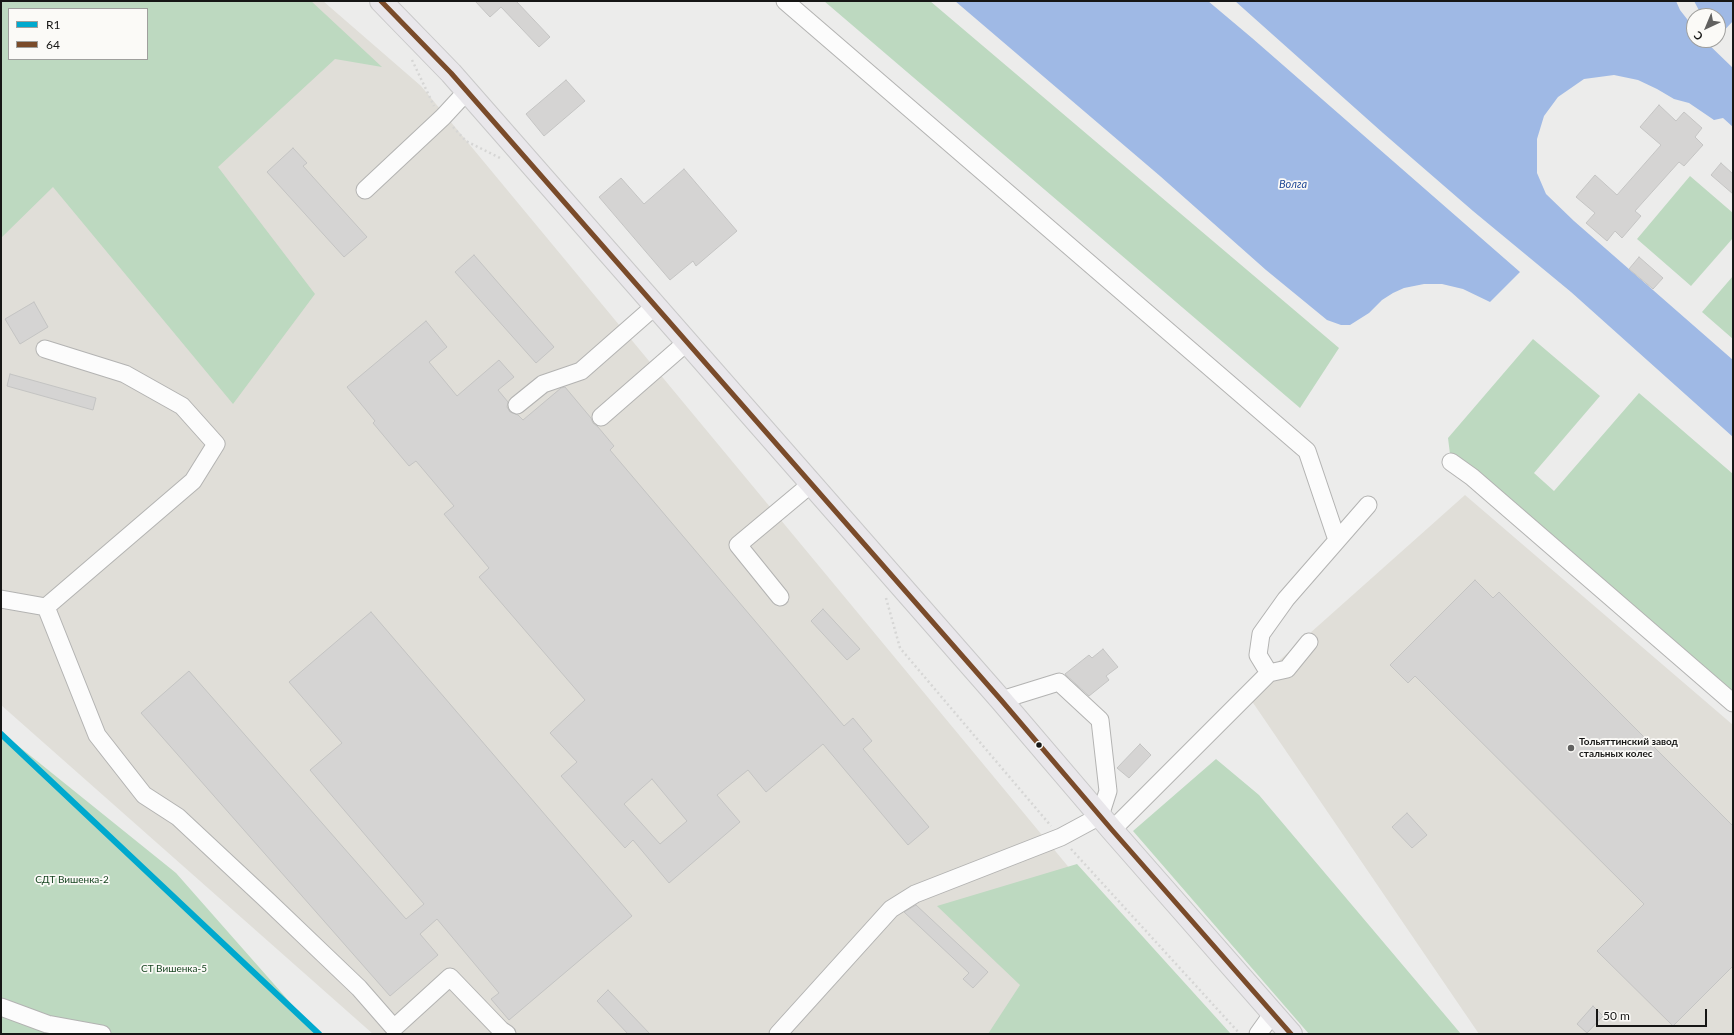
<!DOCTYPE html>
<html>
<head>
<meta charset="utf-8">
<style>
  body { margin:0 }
  #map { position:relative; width:1734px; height:1035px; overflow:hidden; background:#ececeb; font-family:Lato,sans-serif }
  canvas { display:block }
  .frame { position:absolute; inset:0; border:2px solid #161615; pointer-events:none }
  .legend { position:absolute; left:8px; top:8px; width:140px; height:52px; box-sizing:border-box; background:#fbfaf7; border:1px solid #9f9f9d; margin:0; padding:5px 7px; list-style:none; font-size:12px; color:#161615 }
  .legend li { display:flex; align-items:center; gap:8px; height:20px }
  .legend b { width:20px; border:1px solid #9f9f9d }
  .north { position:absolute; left:1686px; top:8px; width:40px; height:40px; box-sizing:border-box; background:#fbfaf7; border:1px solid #9f9f9d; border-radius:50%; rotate:224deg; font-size:11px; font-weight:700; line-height:16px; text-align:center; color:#161615 }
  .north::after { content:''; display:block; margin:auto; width:14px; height:18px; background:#616160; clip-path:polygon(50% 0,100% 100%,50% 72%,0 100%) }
  .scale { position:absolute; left:1596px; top:1009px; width:111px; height:18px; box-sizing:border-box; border:2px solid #161615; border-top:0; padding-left:5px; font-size:12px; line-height:14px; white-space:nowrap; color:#161615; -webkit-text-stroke:3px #fbfaf7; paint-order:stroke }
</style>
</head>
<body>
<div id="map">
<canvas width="1734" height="1035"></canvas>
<div class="frame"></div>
<ul class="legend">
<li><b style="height:5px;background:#00a9ce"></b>R1</li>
<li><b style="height:5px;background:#7a4b2a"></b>64</li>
</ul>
<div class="north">С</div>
<div class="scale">50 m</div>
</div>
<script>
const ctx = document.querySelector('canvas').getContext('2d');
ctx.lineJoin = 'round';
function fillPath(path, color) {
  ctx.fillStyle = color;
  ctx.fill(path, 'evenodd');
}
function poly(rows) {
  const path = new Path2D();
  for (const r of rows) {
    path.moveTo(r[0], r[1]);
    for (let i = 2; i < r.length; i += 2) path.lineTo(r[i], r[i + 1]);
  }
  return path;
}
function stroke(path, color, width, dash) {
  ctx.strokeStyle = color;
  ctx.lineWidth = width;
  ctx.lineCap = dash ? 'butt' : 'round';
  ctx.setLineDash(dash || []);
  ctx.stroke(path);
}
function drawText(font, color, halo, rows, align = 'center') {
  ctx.font = font + ' Lato,sans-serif';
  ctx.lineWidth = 3.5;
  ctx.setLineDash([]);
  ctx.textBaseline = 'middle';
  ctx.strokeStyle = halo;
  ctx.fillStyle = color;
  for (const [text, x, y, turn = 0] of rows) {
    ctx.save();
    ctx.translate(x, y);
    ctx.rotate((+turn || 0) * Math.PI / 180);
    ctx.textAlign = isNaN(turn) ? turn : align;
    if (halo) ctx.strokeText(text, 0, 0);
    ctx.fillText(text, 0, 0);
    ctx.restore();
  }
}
fillPath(poly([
  [174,1,323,1,421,86,1207,1034,373,1034,1,705,1,188,147,59],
  [1465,495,1733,725,1733,1034,1479,1034,1245,691]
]), '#e0ded8');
fillPath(poly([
  [1,1,311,1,382,67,335,59,218,167,315,294,233,404,53,187,1,238],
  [9,9,147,9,147,59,9,59],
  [824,1,930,1,1339,348,1300,408],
  [1690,176,1733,213,1733,238,1691,286,1637,239],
  [1733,276,1733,339,1702,312],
  [1533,339,1600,396,1534,473,1554,491,1639,393,1733,474,1733,704,1451,462,1448,438],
  [1,732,176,873,318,1034,1,1034],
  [1216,759,1259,795,1461,1034,1309,1034,1133,831],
  [1077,864,1231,1034,988,1034,1020,985,937,906]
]), '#bdd9c0');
fillPath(poly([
  [955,1,1208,1,1252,38,1520,272,1490,302,1463,289,1442,284,1424,284,1404,288,1393,293,1382,300,1369,313,1350,325,1341,325,1327,320,1266,270,1160,176],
  [1235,1,1676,1,1680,10,1694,28,1694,40,1704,40,1733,68,1733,127,1723,118,1714,120,1689,103,1674,99,1657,89,1638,80,1614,75,1584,79,1558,97,1544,116,1537,139,1537,173,1546,194,1574,221,1733,360,1733,437,1571,292,1473,211,1383,133],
  [1694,1,1733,1,1733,21,1719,36,1718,16,1702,16]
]), '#9fb9e5');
const building = poly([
  [475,1,516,1,550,37,539,47,501,7,490,17,475,1],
  [566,80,585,101,544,136,526,114,566,80],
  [1659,105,1676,121,1684,112,1702,128,1695,137,1703,145,1684,166,1679,162,1635,211,1641,216,1622,238,1615,231,1607,241,1586,223,1595,213,1576,197,1595,175,1617,195,1661,145,1640,127,1659,105],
  [293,148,307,163,303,166,367,237,344,257,267,172,293,148],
  [1721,163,1733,174,1733,194,1711,175,1721,163],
  [684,169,737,231,696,266,693,261,670,280,599,197,621,178,644,204,684,169],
  [474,255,554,347,536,363,455,272,474,255],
  [1639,257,1663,278,1653,289,1629,269,1639,257],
  [34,302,48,327,20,344,5,319,34,302],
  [426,321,447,347,429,362,457,396,499,360,514,377,498,390,508,402,507,407,510,412,518,415,523,420,561,388,565,387,591,418,593,423,598,427,614,446,610,450,844,726,853,718,872,741,863,749,929,827,908,845,823,744,766,792,748,770,717,795,740,822,669,883,633,840,625,848,561,776,577,762,550,733,585,700,479,577,489,568,444,514,454,506,416,461,409,466,373,423,375,421,347,387,426,321],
  [652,779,687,821,660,844,624,804,652,779],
  [10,374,96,398,93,410,7,386,10,374],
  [1475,580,1493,598,1499,592,1733,826,1733,966,1673,1026,1597,951,1644,904,1415,676,1408,683,1390,665,1475,580],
  [823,609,860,649,847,660,811,621,823,609],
  [371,612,632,916,509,1020,491,999,499,993,437,919,420,934,438,955,390,996,141,713,189,671,406,919,424,904,310,770,342,743,289,682,371,612],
  [1103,649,1118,667,1106,676,1109,680,1089,696,1065,674,1089,655,1092,658,1103,649],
  [1140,744,1151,755,1129,778,1117,768,1140,744],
  [1407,813,1427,835,1412,848,1392,827,1407,813],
  [916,905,988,972,973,988,963,979,969,973,904,912,916,905],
  [608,990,650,1034,628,1034,597,1001,608,990],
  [1593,1006,1603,1016,1587,1033,1577,1024,1593,1006]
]);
fillPath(building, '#d5d4d3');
stroke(building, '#c4c4c3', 1);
const minor = poly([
  [785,1,1307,451,1337,540],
  [365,190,443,117,467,91],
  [517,405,543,384,581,371,655,306],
  [601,417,687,342],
  [1451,462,1472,477,1733,703],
  [780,597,738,545,811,484],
  [1,599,46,607,193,481,216,444,182,406,125,374,45,349],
  [46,607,97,735,144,795,178,817,268,901,359,988,394,1028,450,977,501,1030,507,1034],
  [1269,673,1258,655,1261,634,1286,599,1368,505],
  [1112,830,1269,673,1287,669,1309,642],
  [1,1007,47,1024,102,1034],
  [778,1034,891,909,915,894,1061,837,1100,816,1108,791,1100,720,1059,682,1001,700],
  [1258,1034,1273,1013]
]);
const major = poly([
  [381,1,451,73,1001,700,1112,830,1291,1034]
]);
stroke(minor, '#b3b3b2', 19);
stroke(major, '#c9c9c9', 24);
stroke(poly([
  [412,60,434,106],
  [453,127,466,141,500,158],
  [886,598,900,648,1051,826],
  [1071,849,1240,1034]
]), '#d6d6d5', 2.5, [2, 3]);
stroke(minor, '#fcfcfc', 17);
stroke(major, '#e9e7eb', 22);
stroke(poly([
  [381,1,451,73,1001,700,1112,830,1291,1034]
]), '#7a4b2a', 5);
stroke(poly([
  [1,734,319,1034]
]), '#00a9ce', 6);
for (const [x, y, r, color] of [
  [1039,745,3.5,"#161615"],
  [1571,748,4,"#616160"]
]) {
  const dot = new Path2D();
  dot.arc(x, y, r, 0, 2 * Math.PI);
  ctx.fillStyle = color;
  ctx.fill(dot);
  stroke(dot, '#fbfaf7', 1.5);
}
drawText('bold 10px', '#161615', '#fbfaf7', [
  ["Тольяттинский завод",1579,742],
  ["стальных колес",1579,754]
], 'left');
drawText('10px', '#174521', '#fbfaf7', [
  ["СДТ Вишенка-2",72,880],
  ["СТ Вишенка-5",174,969]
]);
drawText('italic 11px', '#214a96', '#fbfaf7', [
  ["Волга",1293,184]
]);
</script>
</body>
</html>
